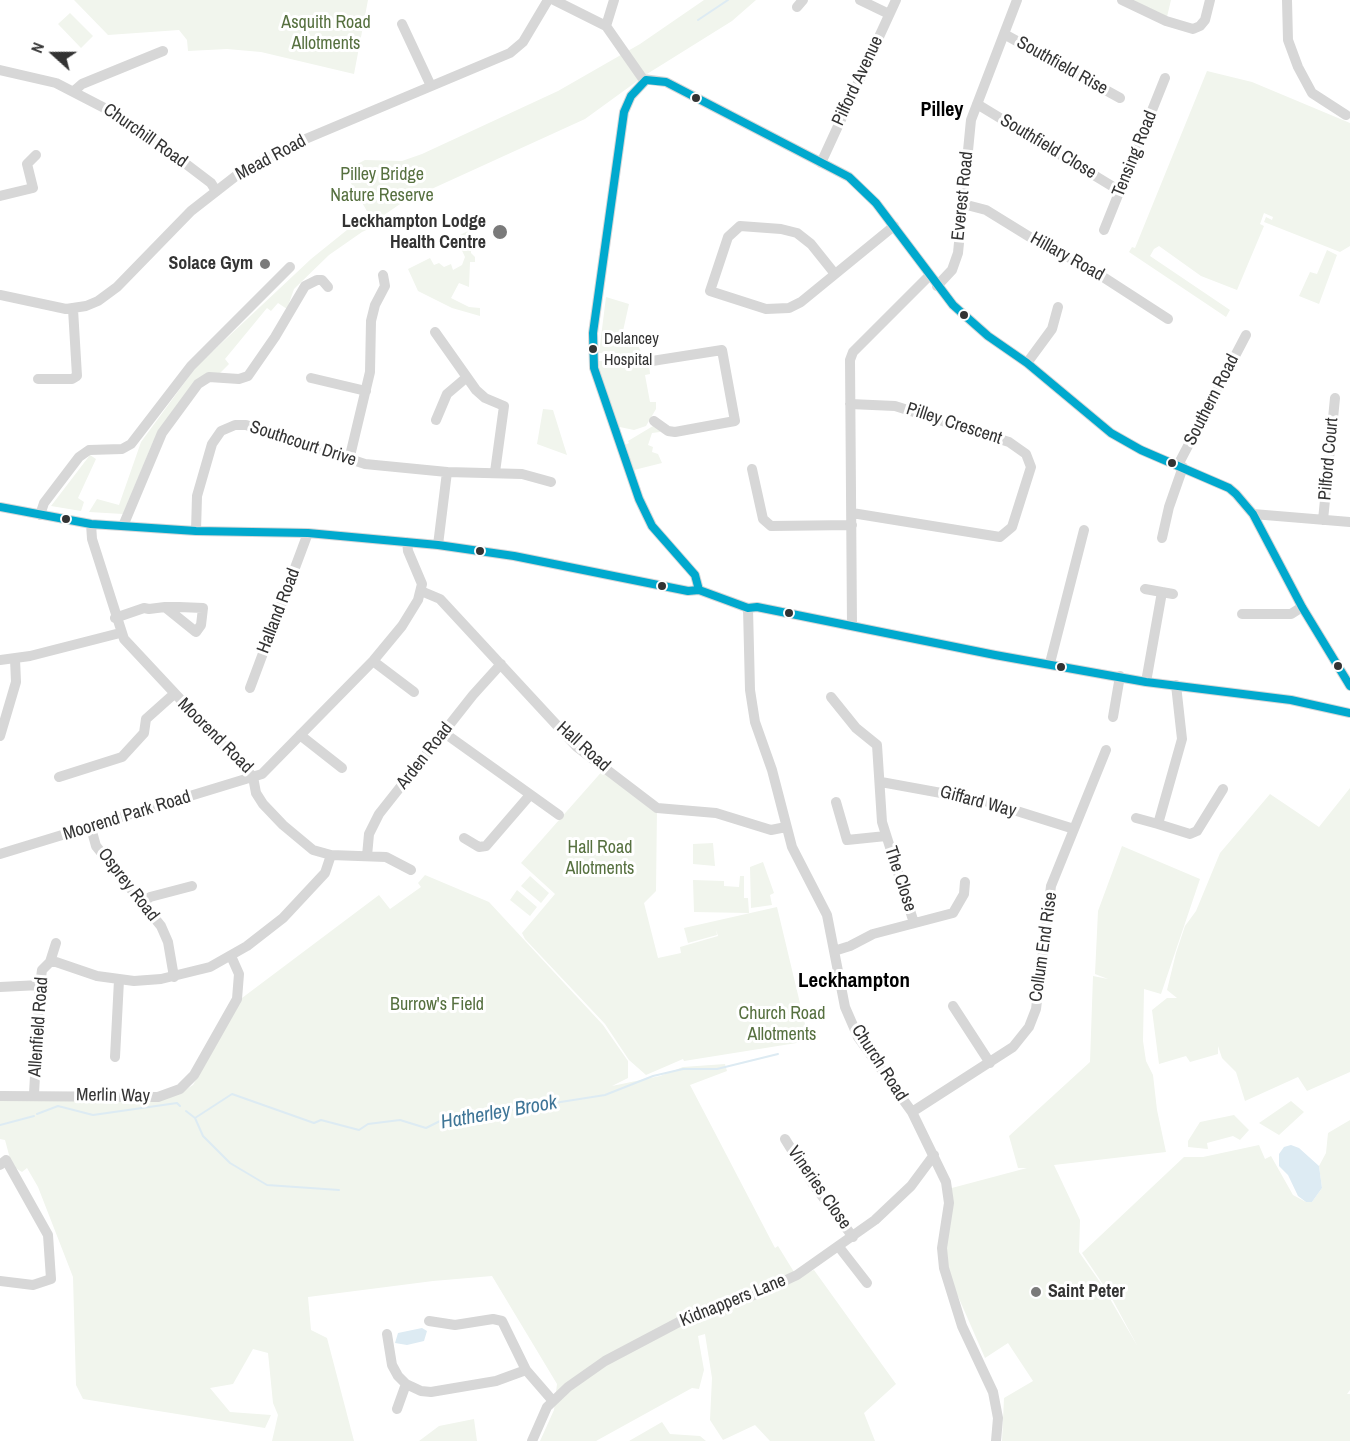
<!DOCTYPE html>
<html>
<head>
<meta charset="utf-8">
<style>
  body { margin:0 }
  #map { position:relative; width:1350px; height:1441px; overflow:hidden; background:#fff; font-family:"Archivo Narrow",sans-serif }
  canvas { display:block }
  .north { position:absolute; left:24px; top:24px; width:60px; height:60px; -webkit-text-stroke:4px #fff; paint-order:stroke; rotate:291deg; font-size:16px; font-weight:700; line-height:24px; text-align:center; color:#333 }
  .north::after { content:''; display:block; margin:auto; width:21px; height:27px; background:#333; clip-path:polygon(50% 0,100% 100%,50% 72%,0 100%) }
</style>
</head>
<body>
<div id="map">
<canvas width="1350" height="1441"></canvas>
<div class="north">N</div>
</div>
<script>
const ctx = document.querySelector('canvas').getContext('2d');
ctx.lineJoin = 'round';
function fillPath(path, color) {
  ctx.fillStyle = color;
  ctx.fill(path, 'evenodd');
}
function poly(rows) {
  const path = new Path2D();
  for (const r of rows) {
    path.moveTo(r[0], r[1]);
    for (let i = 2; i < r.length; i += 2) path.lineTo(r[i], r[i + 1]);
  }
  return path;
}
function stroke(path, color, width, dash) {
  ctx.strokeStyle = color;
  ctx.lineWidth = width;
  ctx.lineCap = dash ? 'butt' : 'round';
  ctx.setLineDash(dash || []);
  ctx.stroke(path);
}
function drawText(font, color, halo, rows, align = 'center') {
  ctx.font = font + ' "Archivo Narrow",sans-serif';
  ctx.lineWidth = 6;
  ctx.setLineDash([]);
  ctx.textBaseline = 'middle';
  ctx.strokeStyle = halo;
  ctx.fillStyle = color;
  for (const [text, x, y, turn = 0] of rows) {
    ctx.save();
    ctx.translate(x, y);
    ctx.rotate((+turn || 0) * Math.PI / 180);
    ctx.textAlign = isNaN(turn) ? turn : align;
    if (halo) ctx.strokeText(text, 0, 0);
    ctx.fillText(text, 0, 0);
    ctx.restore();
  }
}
fillPath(poly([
  [74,0,368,0,354,74,261,52,227,49,188,51,187,40,179,30,108,35],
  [704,0,756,0,732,21,647,74,585,119,403,202,384,215,386,221,362,232,329,255,294,289,287,309,278,303,271,311,267,308,225,359,229,364,217,376,201,378,153,442,123,514,89,512,97,499,119,505,141,442,196,367,311,259,368,213,344,171,365,160,402,161,422,154,558,91,640,44],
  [1121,0,1171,0,1166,21],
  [70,13,93,36,81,48,58,24],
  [1207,71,1252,82,1350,123,1350,246,1340,252,1264,222,1266,217,1272,220,1273,217,1264,213,1260,224,1264,226,1237,290,1201,276,1159,246,1154,249,1150,256,1230,310,1226,317,1129,252,1132,247,1135,248],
  [468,231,476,249,471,249,471,253,475,257,475,262,470,262,469,287,459,283,451,298,469,307,480,308,480,316,452,308,418,291,408,269,430,258,434,265,439,263,444,267,451,264,453,270,462,265,465,257,458,242,454,243,452,239],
  [1327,250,1337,255,1319,304,1299,296,1310,272,1317,274],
  [606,297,629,304,621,340,638,345,641,352,638,355,599,353],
  [599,361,647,362,649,364,650,374,645,375,650,402,656,402,656,409,646,426,634,430,615,426,597,375],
  [543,409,553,410,567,455,537,444],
  [653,426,660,427,660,432,652,433,648,445,653,447,652,452,658,454,662,463,634,470,625,445,629,443,628,441],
  [90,455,96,459,78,498,84,502,81,511,51,506],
  [605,768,657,808,656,891,644,903,658,958,681,953,680,947,718,936,716,930,717,935,688,943,684,928,777,907,809,1041,684,1061,683,1059,646,1075,629,1060,605,1024,525,939,522,933,555,894,521,863],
  [1350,788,1350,1072,1307,1091,1298,1077,1245,1101,1236,1072,1222,1058,1218,1046,1218,1054,1190,1062,1186,1056,1159,1064,1152,1010,1167,998,1177,998,1167,990,1176,953,1185,926,1196,911,1220,853,1270,794,1319,827],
  [713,843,715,866,693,864,693,844],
  [1122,846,1200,879,1161,994,1144,989,1143,1041,1146,1061,1153,1075,1157,1110,1166,1152,1054,1165,1080,1220,1079,1252,1102,1285,1138,1347,1110,1295,1082,1253,1184,1157,1203,1157,1259,1145,1265,1159,1271,1156,1293,1195,1306,1202,1312,1202,1322,1188,1319,1166,1326,1153,1328,1133,1350,1120,1350,1390,1347,1394,1350,1394,1350,1441,1002,1441,1004,1398,1033,1381,1008,1343,985,1358,943,1262,948,1189,1027,1168,1018,1168,1009,1136,1090,1062,1093,976,1108,979,1095,974,1098,911],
  [763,862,774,893,770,895,772,905,751,908,750,867],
  [425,875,489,902,603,1025,628,1061,628,1078,612,1086,660,1076,683,1067,725,1064,727,1071,690,1085,775,1248,778,1246,794,1272,794,1278,814,1270,896,1384,864,1413,875,1441,770,1441,755,1425,723,1440,710,1420,712,1378,705,1334,698,1336,704,1370,699,1389,692,1388,596,1441,540,1441,554,1410,557,1384,492,1276,433,1281,308,1297,311,1330,327,1338,354,1441,272,1441,278,1415,273,1403,268,1353,253,1349,233,1384,210,1388,230,1412,271,1415,265,1428,83,1399,76,1385,73,1277,38,1187,27,1168,22,1172,12,1166,5,1140,0,1139,0,1101,179,1094,193,1085,242,998,379,895,390,909,421,887,418,883],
  [530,876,549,893,541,903,521,886],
  [740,876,744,876,744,898,748,898,749,913,694,912,693,880,724,881,724,886,739,887],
  [517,890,537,907,530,916,510,900],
  [1291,1101,1304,1112,1279,1135,1259,1123],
  [1234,1115,1249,1130,1240,1140,1233,1136,1207,1143,1208,1149,1188,1147,1188,1141,1200,1122],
  [474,1419,477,1441,419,1441,439,1426],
  [662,1422,670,1434,700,1436,706,1441,629,1441]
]), '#f1f5ed');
fillPath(poly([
  [1291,1145,1299,1148,1319,1166,1322,1188,1312,1202,1306,1202,1298,1196,1288,1175,1279,1166,1279,1154,1284,1147],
  [422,1328,427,1331,424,1341,407,1345,395,1343,398,1333]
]), '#ddebf3');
stroke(poly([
  [698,20,728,0],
  [186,1111,195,1118,232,1094,314,1123,321,1120,359,1130,368,1124,400,1120,426,1128,440,1121,605,1095,653,1076,683,1069,717,1069,778,1054],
  [37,1114,58,1106,93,1115,177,1103,180,1106],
  [195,1118,203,1136,230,1163,267,1185,339,1190],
  [0,1125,34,1116]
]), '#ddebf3', 2);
stroke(poly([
  [554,0,606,26,643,79,666,82,849,177,876,203,953,305,988,336,1027,363,1111,433,1141,450,1229,488,1236,494,1253,514,1302,607,1350,686],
  [860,0,889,14],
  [1122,0,1166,21,1193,29,1200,26,1205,20,1210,0],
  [1287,0,1288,40,1298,67,1312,93,1346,115],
  [797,7,803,0],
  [402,24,431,86],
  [606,26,614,0],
  [1004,34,1120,98],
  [0,70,56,83,116,114,165,148,211,183,216,191],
  [646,80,631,96,624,112,593,333,594,368,639,499,652,526,695,575,699,590],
  [74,91,82,84,163,51],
  [977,104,1120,191],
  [821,163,896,0],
  [0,196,33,188,27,164,36,155],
  [963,204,986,210,1046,247,1083,264,1168,319],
  [1104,230,1165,78],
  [835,274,811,244,797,233,781,229,740,226,728,237,710,291,766,309,789,308,801,302,894,226],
  [937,286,952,270,958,253,971,120,1017,0],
  [0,295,66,309,86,306,98,301,117,287,191,211,241,172,296,143,510,53,523,42,548,0],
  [435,332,476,390,485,398,504,406,495,472],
  [652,361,722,350,735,421,675,432,668,431,654,421],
  [1027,363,1052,329,1058,307],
  [311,378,366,391],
  [38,379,72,379,77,376,73,309],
  [850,404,895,406,1009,442,1026,454,1031,467,1012,527,1000,537,852,513],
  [436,420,447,394,467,377],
  [349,460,370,372,371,321,375,305,385,286,383,275],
  [1178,465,1246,335],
  [752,469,763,519,771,526,852,525],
  [0,507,91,524,196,531,308,533,438,545,514,556,688,591,699,590,748,608,757,607,995,655,1146,682,1291,700,1350,713],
  [1253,514,1350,522],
  [40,515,44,503,79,457,89,450,122,449,131,444,191,366,290,267],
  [1323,520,1335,398],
  [91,524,92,539,124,639,253,777],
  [123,526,162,433,198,384,209,377,239,379,248,376,275,337,305,286,317,280,322,280,328,287],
  [196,531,197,496,212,444,221,431,235,425,246,425,365,464,447,472,522,474,551,482],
  [1162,538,1169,507,1183,467],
  [438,545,447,472],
  [1145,589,1173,594],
  [421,591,440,599,577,747,657,808,716,813,771,830,786,827],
  [748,608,750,690,755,722,772,770,792,847,827,915,845,1007,858,1037,912,1112,946,1182,949,1203,942,1248,944,1268,962,1326,993,1392,998,1418,996,1441],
  [1242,614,1291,614,1302,607],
  [115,618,144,608,149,609,165,607,179,607,203,608,201,625,196,632,165,607],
  [852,626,850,360,853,352,929,276],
  [0,660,30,656,120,633],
  [373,661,414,692],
  [1050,663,1084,530],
  [1146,682,1162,592],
  [250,688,308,533],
  [831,697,856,728,877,745,882,822,914,923],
  [1113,717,1120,676],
  [443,732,559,815],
  [300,735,342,768],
  [0,736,16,682,15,659],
  [59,777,122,757,144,733,146,719,174,694],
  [253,777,256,793,263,804,283,825,313,850,331,855,386,857,411,870],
  [881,782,985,801,1074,829],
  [836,802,847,840,886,836],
  [1136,818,1158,824,1182,739,1176,685],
  [1158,824,1190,834,1197,831,1223,789],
  [91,828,96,846,161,926,168,942,174,977],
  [464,838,479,847,486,846,530,795],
  [0,854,262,774,373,661,402,626,418,600,422,584,408,551,407,542],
  [367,856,369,834,379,814,473,695,501,664],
  [143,903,150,897,192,886],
  [834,951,850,946,873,934,953,913,964,894,965,882],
  [50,962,56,962,97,976,134,981,161,979,210,967,247,946,283,918,325,873,331,855],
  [0,987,40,985],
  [953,1006,990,1063],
  [115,1057,119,980],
  [34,1094,40,985,42,970,50,962,56,943],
  [0,1096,158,1097,180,1089,194,1075,237,999,239,974,231,956],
  [912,1112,1013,1047,1029,1027,1036,1009,1051,886,1106,750],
  [785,1139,813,1184,853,1237],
  [0,1165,6,1160,48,1235,51,1279,33,1285,0,1281],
  [839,1247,867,1283],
  [429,1321,455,1325,493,1319,502,1321,526,1370,552,1400],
  [387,1334,392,1365,398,1376,406,1384,421,1391,431,1392,496,1381,526,1370],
  [397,1409,406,1384],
  [532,1441,547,1407,568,1387,605,1361,696,1313,754,1295,797,1275,875,1220,911,1186,934,1155]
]), '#d7d7d7', 10);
stroke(poly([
  [0,507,91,524,196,531,308,533,438,545,514,556,688,591,699,590,748,608,757,607,995,655,1146,682,1291,700,1350,713],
  [699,590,695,575,652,526,639,499,594,368,593,333,624,112,631,96,646,80,666,82,849,177,876,203,953,305,988,336,1027,363,1111,433,1141,450,1229,488,1236,494,1253,514,1302,607,1350,686]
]), '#00a9ce', 8);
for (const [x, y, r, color] of [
  [696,98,5,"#333"],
  [500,232,8,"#7a7a7a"],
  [265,264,6,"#7a7a7a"],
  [964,315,5,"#333"],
  [593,349,5,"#333"],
  [1172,463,5,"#333"],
  [66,519,5,"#333"],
  [480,551,5,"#333"],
  [662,586,5,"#333"],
  [789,613,5,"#333"],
  [1338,666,5,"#333"],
  [1061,667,5,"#333"],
  [1036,1292,6,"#7a7a7a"]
]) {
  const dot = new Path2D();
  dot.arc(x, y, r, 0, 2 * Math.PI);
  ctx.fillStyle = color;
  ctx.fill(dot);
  stroke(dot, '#fff', 2);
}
drawText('16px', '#333', '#fff', [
  ["Delancey",604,340],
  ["Hospital",604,361]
], 'left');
drawText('18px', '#56703f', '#fff', [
  ["Asquith Road",326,23],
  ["Allotments",326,44],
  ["Pilley Bridge",382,175],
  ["Nature Reserve",382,196],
  ["Hall Road",600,848],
  ["Allotments",600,869],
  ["Burrow's Field",437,1005],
  ["Church Road",782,1014],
  ["Allotments",782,1035]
]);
drawText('18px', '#333', '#fff', [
  ["Southfield Rise",1062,66,29],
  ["Pilford Avenue",858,81,-65],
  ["Churchill Road",145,136,35],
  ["Southfield Close",1048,147,31],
  ["Tensing Road",1135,154,-68],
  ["Mead Road",271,158,-28],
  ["Everest Road",963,196,-84],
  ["Hillary Road",1067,257,29],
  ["Southern Road",1212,400,-63],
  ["Pilley Crescent",954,424,18],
  ["Southcourt Drive",303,444,18],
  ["Pilford Court",1329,459,-85],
  ["Halland Road",279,611,-69],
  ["Moorend Road",215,736,45],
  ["Hall Road",583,747,42],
  ["Arden Road",425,756,-52],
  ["Giffard Way",978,802,15],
  ["Moorend Park Road",127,816,-17],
  ["The Close",900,879,72],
  ["Osprey Road",128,885,52],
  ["Collum End Rise",1044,947,-82],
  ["Allenfield Road",39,1027,-86],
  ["Church Road",879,1063,57],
  ["Merlin Way",113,1096,1],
  ["Vineries Close",819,1188,55],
  ["Kidnappers Lane",733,1301,-22]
]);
drawText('bold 18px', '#333', '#fff', [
  ["Leckhampton Lodge",486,222],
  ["Health Centre",486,243],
  ["Solace Gym",253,264],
  ["Saint Peter",1048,1292,"left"]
], 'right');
drawText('bold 20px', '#000', '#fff', [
  ["Pilley",942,111]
]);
drawText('italic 20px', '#3f7597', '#fff', [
  ["Hatherley Brook",499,1113,-10]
]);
drawText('bold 21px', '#000', '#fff', [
  ["Leckhampton",854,981]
]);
</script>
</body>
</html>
